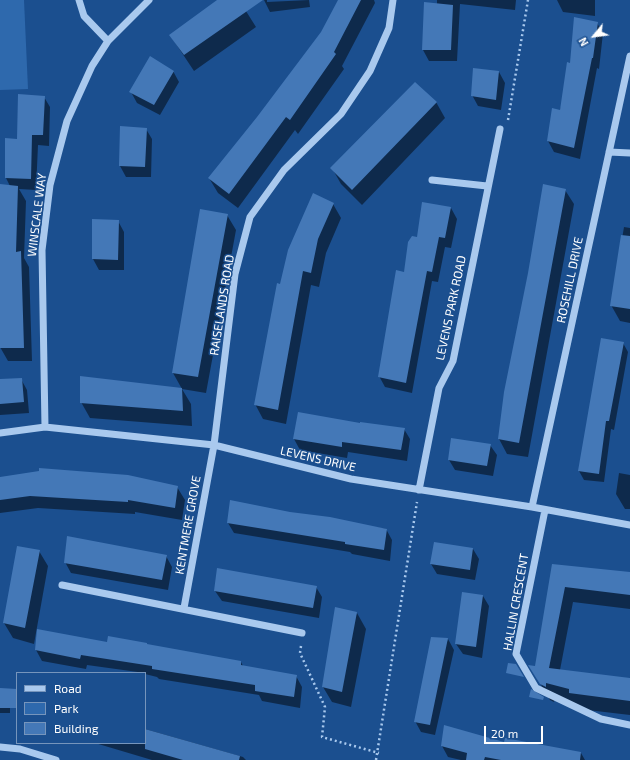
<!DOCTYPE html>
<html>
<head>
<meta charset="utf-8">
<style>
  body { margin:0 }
  #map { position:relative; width:630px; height:760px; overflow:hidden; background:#1b4f8f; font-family:"Exo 2",sans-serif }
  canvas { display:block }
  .legend { position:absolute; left:16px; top:672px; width:130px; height:72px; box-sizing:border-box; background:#1b4f8f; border:1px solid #7695bc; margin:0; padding:5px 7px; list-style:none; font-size:12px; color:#fff }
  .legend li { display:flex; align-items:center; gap:8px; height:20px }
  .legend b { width:20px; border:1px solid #7695bc }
  .north { position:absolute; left:574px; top:16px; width:40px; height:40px; -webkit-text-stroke:3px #1b4f8f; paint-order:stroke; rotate:241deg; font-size:11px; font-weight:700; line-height:16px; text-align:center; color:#fff }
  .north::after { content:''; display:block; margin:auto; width:14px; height:18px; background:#fff; clip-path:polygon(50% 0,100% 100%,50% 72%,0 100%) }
  .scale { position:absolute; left:484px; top:726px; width:59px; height:18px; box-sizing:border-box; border:2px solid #fff; border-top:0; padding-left:5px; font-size:12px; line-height:14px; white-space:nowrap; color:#fff; -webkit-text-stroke:3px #1b4f8f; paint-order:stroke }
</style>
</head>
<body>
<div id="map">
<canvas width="630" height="760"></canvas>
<ul class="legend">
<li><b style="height:5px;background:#a9c9ee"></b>Road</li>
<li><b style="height:11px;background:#2e69ad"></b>Park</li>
<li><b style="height:11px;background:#4478b7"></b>Building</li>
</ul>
<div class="north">N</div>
<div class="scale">20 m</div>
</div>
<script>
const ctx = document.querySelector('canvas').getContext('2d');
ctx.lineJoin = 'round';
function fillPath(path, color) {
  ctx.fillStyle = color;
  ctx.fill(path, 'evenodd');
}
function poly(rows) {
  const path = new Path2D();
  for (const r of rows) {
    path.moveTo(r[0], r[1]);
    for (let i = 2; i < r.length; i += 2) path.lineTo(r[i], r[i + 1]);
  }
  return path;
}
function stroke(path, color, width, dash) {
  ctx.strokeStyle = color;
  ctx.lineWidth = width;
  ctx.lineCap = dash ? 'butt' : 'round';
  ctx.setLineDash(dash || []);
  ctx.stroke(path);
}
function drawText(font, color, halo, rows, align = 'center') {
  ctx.font = font + ' "Exo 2",sans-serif';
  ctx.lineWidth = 3;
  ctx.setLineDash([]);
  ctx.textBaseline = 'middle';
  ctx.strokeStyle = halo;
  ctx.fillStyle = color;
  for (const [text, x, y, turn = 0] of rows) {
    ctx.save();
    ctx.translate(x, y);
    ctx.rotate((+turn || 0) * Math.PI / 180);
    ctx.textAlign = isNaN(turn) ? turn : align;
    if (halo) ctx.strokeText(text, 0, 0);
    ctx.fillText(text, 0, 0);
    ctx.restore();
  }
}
fillPath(poly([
  [0,0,24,0,28,89,0,90]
]), '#2e69ad');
fillPath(poly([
  [219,0,239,0,256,27,194,71,170,35],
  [264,0,267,0,267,2,309,0,310,7,270,12],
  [339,0,374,0,375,3,342,66,344,69,298,134,295,130,238,208,218,193,209,178,314,48],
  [437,0,516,0,515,10,460,4,457,61,429,61,423,50,425,3,437,5],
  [557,0,595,0,595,16,563,12],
  [597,23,603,33,599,69,597,68,580,159,554,152,548,141,560,111,571,64],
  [173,71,179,82,160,115,137,103,131,92],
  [499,72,505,83,501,110,478,106,472,95],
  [44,97,50,107,49,146,38,145,36,190,19,189,26,201,24,258,29,267,32,361,8,361,0,347,0,185,10,186,6,178,6,139,18,140],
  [436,102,445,118,362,205,341,184,332,168],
  [121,127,146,129,152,139,151,177,126,177,120,166],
  [565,190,574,204,528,457,507,454,499,439,529,274],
  [333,204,341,218,326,253,319,287,311,285,286,424,263,419,255,404,281,285],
  [451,208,457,219,451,248,445,247,438,282,432,281,412,393,385,387,379,376,404,273,417,238],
  [227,215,236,230,206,393,182,389,173,373],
  [118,221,124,232,124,270,99,270,93,259],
  [624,227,630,228,630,323,620,321,611,305],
  [623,343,628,352,614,430,611,429,604,482,584,480,579,471],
  [21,379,27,390,29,413,0,415,0,380],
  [182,389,191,404,192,426,90,418,81,402],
  [360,425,404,429,410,439,407,461,348,452,347,458,300,450,294,439],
  [490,445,497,455,493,476,455,470,449,460],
  [619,473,630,475,630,509,625,509,616,494],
  [0,478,177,487,185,500,182,520,135,512,135,514,38,508,0,513],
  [290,513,386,529,392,540,390,561,352,554,350,552,234,533,228,523],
  [473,549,479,559,475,580,437,574,431,564],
  [39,551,48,566,34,644,13,638,4,623],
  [166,556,172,567,168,590,71,573,65,562],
  [553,565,630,574,630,609,573,602,560,670,630,679,630,715,579,709,555,698,554,702,550,700,530,666,536,667],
  [316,587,322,597,319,618,222,601,215,591],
  [483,596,489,606,482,658,463,654,456,644],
  [357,613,366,629,351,707,332,702,323,687],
  [448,639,454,650,435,735,421,732,415,721],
  [107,643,148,646,241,662,243,666,296,676,302,687,300,708,262,701,259,695,159,679,157,677,145,674,145,673,87,665,86,669,42,661,36,650],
  [0,689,10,694,10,713,0,713],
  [445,726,505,744,506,739,581,753,585,760,461,760,448,757,442,746],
  [145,729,243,757,246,760,152,760,95,743,145,743]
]), '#0007');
fillPath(poly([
  [217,0,263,0,184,55,169,35],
  [338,0,361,0,334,52,336,54,290,120,286,117,229,194,208,178,257,117,321,32],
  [424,2,453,5,451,50,422,50],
  [574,17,598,22,593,58,592,58,574,148,547,141,552,108,560,110,567,62,570,63],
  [150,56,174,71,154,105,129,92],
  [473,68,499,71,496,100,471,96],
  [415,82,437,102,352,190,330,168],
  [18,94,45,96,43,135,32,135,31,179,5,178,5,138,17,139],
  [120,126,147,128,145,167,119,166],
  [0,184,18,186,16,252,21,251,24,348,0,348],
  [543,184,566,189,519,443,498,439,504,392,528,273],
  [313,193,334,203,318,239,311,273,303,271,278,410,254,405,277,283,280,284,288,250],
  [422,202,451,207,445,238,439,237,432,272,427,271,406,383,378,377,396,270,404,272,408,242,412,236,417,237],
  [200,209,228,214,198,377,172,373],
  [92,219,119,220,118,260,92,259],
  [621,235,630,236,630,309,610,306],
  [601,338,624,342,609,421,606,421,599,474,578,471],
  [80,376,182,388,183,411,80,403],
  [22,378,24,402,0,404,0,379],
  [298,412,360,423,360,422,405,428,401,450,342,442,342,447,293,439],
  [451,438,491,444,487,466,448,460],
  [39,468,128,475,178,486,175,508,128,500,128,502,30,496,0,500,0,477,39,471],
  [230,500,290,512,330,517,387,529,384,550,345,544,345,542,227,523],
  [67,536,167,555,162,580,64,563],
  [434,542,473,548,470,570,430,564],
  [17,546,40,550,25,628,3,623],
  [552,564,630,572,630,595,565,587,549,668,630,678,630,701,569,693,569,689,546,683,546,687,540,684,528,665,535,666],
  [217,568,317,586,313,608,214,591],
  [462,592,483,595,476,647,455,644],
  [335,607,357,612,342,692,322,687],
  [37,629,107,642,108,636,147,643,147,644,241,661,241,665,297,675,294,697,255,691,255,685,152,669,152,666,81,655,80,659,35,650],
  [431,637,448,638,430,725,414,722],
  [508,663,516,664,524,677,506,673],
  [0,688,17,689,17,708,0,708],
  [531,689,544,697,543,700,529,697],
  [444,725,504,742,505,738,581,752,580,760,501,760,485,757,484,760,466,760,467,753,441,746],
  [145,729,240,756,239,760,183,760,145,749]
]), '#4478b7');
stroke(poly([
  [508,120,528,0],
  [301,646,300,653,325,707,322,737,379,753],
  [376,760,417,502]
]), '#a9c9ee', 2.5, [2, 3]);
stroke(poly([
  [79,0,84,16,108,41],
  [609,152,630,153],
  [432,180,487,186],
  [45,427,42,250,50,185,67,121,92,66,108,41,149,0],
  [0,433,45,427,214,445,351,479,532,507,630,525],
  [419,490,439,388,453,361,500,129],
  [532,507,630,56],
  [545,510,516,654,536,688,601,719,630,725],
  [62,585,302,633],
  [184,608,214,445,235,274,250,217,284,170,341,114,370,71,389,28,393,0],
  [0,747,20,749,56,760]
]), '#a9c9ee', 7);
drawText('12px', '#fff', '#1b4f8f', [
  ["WINSCALE WAY",37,215,-83],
  ["ROSEHILL DRIVE",570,280,-78],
  ["RAISELANDS ROAD",222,305,-81],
  ["LEVENS PARK ROAD",451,308,-78],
  ["LEVENS DRIVE",318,459,13],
  ["KENTMERE GROVE",188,525,-80],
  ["HALLIN CRESCENT",516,602,-80]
]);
</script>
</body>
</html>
